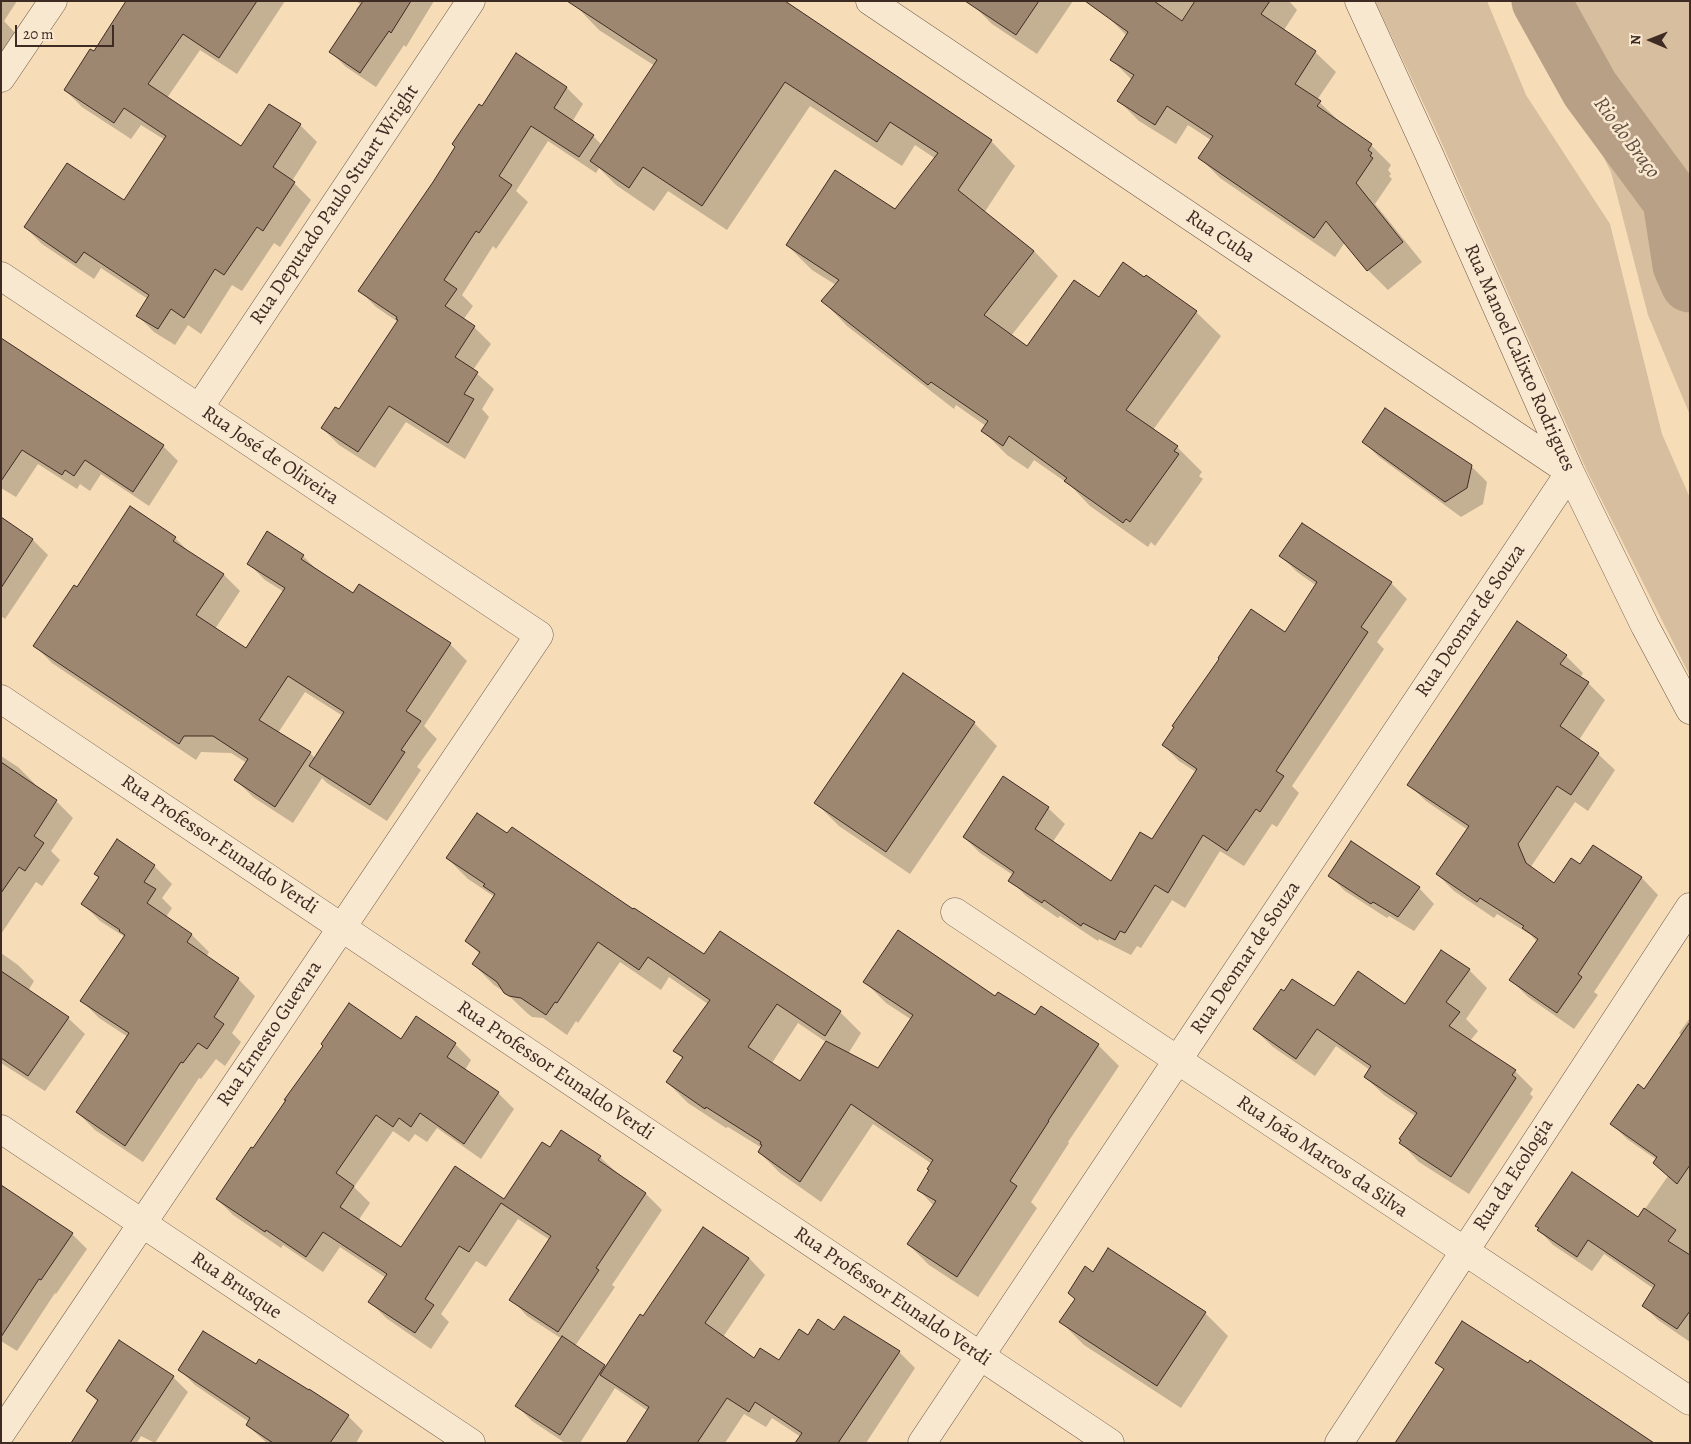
<!DOCTYPE html>
<html>
<head>
<meta charset="utf-8">
<style>
  body { margin:0 }
  #map { position:relative; width:1691px; height:1444px; overflow:hidden; background:#f6dcb7; font-family:Alegreya,serif }
  canvas { display:block }
  .frame { position:absolute; inset:0; border:2px solid #3e2b23; pointer-events:none }
  .north { position:absolute; left:1626px; top:15px; width:50px; height:50px; -webkit-text-stroke:4px #f9e8d0; paint-order:stroke; rotate:271deg; font-size:14px; font-weight:700; line-height:20px; text-align:center; color:#3e2b23 }
  .north::after { content:''; display:block; margin:auto; width:18px; height:22px; background:#3e2b23; clip-path:polygon(50% 0,100% 100%,50% 72%,0 100%) }
  .scale { position:absolute; left:15px; top:25px; width:99px; height:22px; box-sizing:border-box; border:2px solid #3e2b23; border-top:0; padding-left:6px; font-size:15px; line-height:18px; white-space:nowrap; color:#3e2b23; -webkit-text-stroke:4px #f9e8d0; paint-order:stroke }
</style>
</head>
<body>
<div id="map">
<canvas width="1691" height="1444"></canvas>
<div class="frame"></div>
<div class="north">N</div>
<div class="scale">20 m</div>
</div>
<script>
const ctx = document.querySelector('canvas').getContext('2d');
ctx.lineJoin = 'round';
function fillPath(path, color) {
  ctx.fillStyle = color;
  ctx.fill(path, 'evenodd');
}
function poly(rows) {
  const path = new Path2D();
  for (const r of rows) {
    path.moveTo(r[0], r[1]);
    for (let i = 2; i < r.length; i += 2) path.lineTo(r[i], r[i + 1]);
  }
  return path;
}
function stroke(path, color, width, dash) {
  ctx.strokeStyle = color;
  ctx.lineWidth = width;
  ctx.lineCap = dash ? 'butt' : 'round';
  ctx.setLineDash(dash || []);
  ctx.stroke(path);
}
function drawText(font, color, halo, rows, align = 'center') {
  ctx.font = font + ' Alegreya,serif';
  ctx.lineWidth = 5;
  ctx.setLineDash([]);
  ctx.textBaseline = 'middle';
  ctx.strokeStyle = halo;
  ctx.fillStyle = color;
  for (const [text, x, y, turn = 0] of rows) {
    ctx.save();
    ctx.translate(x, y);
    ctx.rotate((+turn || 0) * Math.PI / 180);
    ctx.textAlign = isNaN(turn) ? turn : align;
    if (halo) ctx.strokeText(text, 0, 0);
    ctx.fillText(text, 0, 0);
    ctx.restore();
  }
}
fillPath(poly([
  [1375,1,1487,1,1526,95,1610,224,1662,434,1690,498,1690,676,1587,471,1435,128],
  [1525,1,1690,1,1690,415,1648,315,1611,172]
]), '#d7be9e');
fillPath(poly([
  [1,1,17,1,4,21,17,35,1,59],
  [128,1,285,1,237,74,200,50,167,98,241,148,269,105,300,125,317,142,292,181,311,200,280,247,274,243,242,291,232,285,201,334,188,325,175,345,154,332,137,315,148,299,101,268,94,279,42,244,25,227,124,202,165,140,141,125,131,139,82,107,65,90,94,53],
  [356,1,434,1,406,47,404,45,376,87,346,67,331,52,358,11,356,9,360,4],
  [973,1,1073,1,1037,54,992,24,972,4],
  [1098,1,1289,1,1297,10,1284,30,1315,52,1336,72,1317,100,1340,122,1371,145,1391,165,1388,170,1391,174,1389,176,1392,179,1375,204,1422,262,1388,290,1368,270,1345,242,1335,257,1220,178,1200,158,1211,140,1188,125,1176,144,1139,121,1119,101,1132,80,1112,60,1127,36,1104,13],
  [575,5,991,141,1015,166,984,213,1034,251,1058,276,1011,336,1028,347,1099,299,1196,312,1221,336,1153,430,1177,447,1202,472,1199,476,1203,479,1155,546,1151,542,1148,547,1090,506,1070,485,1034,460,1028,469,1007,455,983,431,986,426,956,405,954,409,847,326,823,301,836,285,812,270,787,245,895,210,936,159,915,145,902,166,810,106,727,230,668,191,654,211,616,185,599,168,596,173,548,141,516,191,528,202,496,249,493,246,462,295,473,306,463,320,474,327,491,344,473,370,494,389,482,409,489,417,465,459,406,422,375,468,339,445,322,428,340,411,398,322,376,307,360,291,434,183,516,55,567,88,583,104,572,122,593,136,602,145,655,66,599,30],
  [1,339,163,446,178,461,149,506,101,474,90,491,80,484,77,489,38,464,16,497,1,488],
  [1364,442,1471,466,1487,482,1483,504,1461,517,1379,457],
  [1,518,33,540,48,555,5,619,1,616],
  [175,538,192,555,223,574,240,591,215,629,246,649,284,592,265,580,248,563,303,556,319,572,353,595,450,644,467,661,424,726,437,739,417,767,421,770,387,821,327,783,322,778,293,823,253,797,236,780,247,763,231,753,201,752,196,760,52,663,35,646,78,589],
  [305,692,343,716,315,758,310,753,278,733],
  [1281,556,1391,583,1407,599,1377,642,1384,649,1292,786,1299,793,1277,827,1272,824,1244,866,1220,851,1185,908,1172,900,1141,948,1137,946,1131,955,1099,939,1098,941,1060,916,1058,918,1026,896,1010,880,1013,875,980,853,964,837,1004,778,1048,808,1065,824,1052,843,1111,883,1152,840,1196,772,1179,761,1163,745,1285,634,1317,586,1297,572],
  [1517,623,1566,656,1583,673,1580,678,1588,683,1605,700,1579,740,1598,754,1615,770,1588,811,1575,802,1530,868,1555,884,1581,866,1594,847,1642,878,1658,895,1594,992,1598,995,1574,1029,1528,997,1511,980,1537,942,1531,935,1497,914,1494,918,1454,891,1437,874,1468,830,1426,801,1409,785],
  [974,723,997,746,910,874,839,826,816,803],
  [1,756,18,767,35,784,33,786,56,801,73,818,51,851,60,860,42,886,36,882,1,934],
  [508,835,634,911,705,956,840,1012,861,1033,848,1054,878,1070,912,1020,886,1003,865,982,996,998,1098,1045,1119,1066,1068,1142,1069,1143,1031,1202,1037,1208,978,1297,929,1265,908,1244,934,1206,918,1189,930,1170,932,1164,873,1124,821,1202,780,1173,759,1152,762,1148,728,1127,726,1128,688,1103,667,1082,683,1059,675,1051,708,1004,669,977,661,990,620,962,578,1023,576,1021,567,1035,543,1018,532,1017,527,1013,506,993,494,985,473,964,480,954,466,941,495,897,468,879,447,858],
  [798,1023,826,1042,801,1082,772,1063],
  [154,866,172,884,162,898,172,908,166,917,192,935,209,952,206,957,238,979,255,996,232,1033,241,1042,225,1066,216,1059,201,1079,199,1078,143,1162,95,1130,77,1112,128,1037,99,1018,82,1001,125,937,100,921,83,904,100,878,96,874],
  [1330,876,1419,888,1434,904,1414,931,1389,916,1387,918,1345,891],
  [1,953,18,965,34,981,28,991,68,1018,85,1034,45,1091,1,1063],
  [1469,970,1487,988,1466,1019,1478,1031,1470,1041,1515,1071,1533,1089,1530,1094,1533,1097,1469,1194,1419,1162,1401,1143,1415,1116,1384,1095,1365,1077,1370,1070,1336,1046,1315,1076,1273,1047,1254,1029,1334,1008,1405,1005],
  [1690,1018,1690,1342,1658,1320,1643,1305,1654,1289,1604,1254,1592,1271,1553,1245,1539,1230,1638,1219,1668,1176,1657,1160,1627,1139,1612,1124,1645,1090,1682,1036,1679,1033],
  [401,1041,455,1044,471,1060,465,1070,498,1093,514,1109,481,1159,437,1128,427,1142,415,1134,409,1142,393,1131,354,1187,370,1203,358,1221,401,1249,504,1200,550,1149,562,1131,600,1157,617,1173,646,1194,662,1210,612,1285,615,1287,575,1346,606,1368,644,1318,749,1258,765,1275,723,1337,755,1359,779,1362,809,1337,834,1332,899,1352,915,1368,866,1443,799,1443,801,1437,772,1418,766,1427,744,1414,725,1443,627,1443,648,1411,615,1388,580,1443,565,1443,532,1421,517,1406,562,1339,527,1316,511,1299,550,1240,518,1219,486,1267,476,1261,441,1314,449,1322,431,1349,386,1318,370,1302,386,1278,340,1247,323,1272,283,1245,281,1248,233,1215,217,1199,253,1150],
  [1,1186,72,1234,87,1249,56,1294,55,1293,17,1351,1,1341],
  [1093,1274,1205,1313,1228,1336,1181,1408,1084,1345,1061,1322],
  [256,1366,348,1416,363,1431,356,1443,267,1443,247,1425,249,1422,195,1385,180,1370],
  [173,1377,188,1392,155,1443,141,1436,137,1443,72,1443,98,1402,87,1391]
]), '#0003');
stroke(poly([
  [1541,1,1590,89,1672,200,1682,265,1690,283]
]), '#b7a085', 59);
const building = poly([
  [126,1,257,1,219,58,183,34,148,84,241,146,269,104,301,124,273,167,295,182,263,231,257,227,224,275,215,269,184,318,171,309,158,329,136,316,149,295,84,252,76,263,24,227,67,163,124,200,166,136,124,108,114,123,64,90,90,49,94,51,126,1],
  [363,1,411,1,391,33,389,31,360,73,329,52,363,1],
  [567,1,785,1,992,140,958,190,1034,251,984,315,1027,346,1074,280,1099,297,1123,262,1144,277,1146,275,1197,311,1126,410,1178,446,1174,451,1179,454,1130,522,1126,519,1123,523,1064,481,1067,478,1009,436,1003,446,981,431,988,421,931,382,928,385,821,301,839,280,786,245,835,170,895,209,938,153,890,122,877,142,785,82,702,206,643,167,629,188,590,161,657,60,567,1],
  [965,1,1039,1,1016,35,965,1],
  [1085,1,1154,1,1182,21,1195,1,1270,1,1261,14,1316,51,1295,84,1321,101,1317,106,1372,144,1368,150,1372,153,1370,156,1373,158,1356,183,1403,242,1367,271,1326,221,1314,238,1198,158,1213,136,1167,106,1155,125,1117,101,1134,75,1110,60,1128,32,1085,1],
  [516,53,567,87,554,108,594,135,579,157,531,126,499,176,512,185,479,233,476,231,444,280,457,289,445,306,475,326,455,357,478,372,464,394,474,399,448,443,389,406,358,452,321,428,335,407,339,409,398,320,396,319,397,317,358,291,433,182,455,147,452,144,479,104,482,106,516,53],
  [1,338,164,445,133,492,85,460,74,476,65,470,62,475,22,450,1,481,1,338],
  [1385,408,1472,465,1467,488,1445,502,1362,442,1385,408],
  [130,506,176,537,173,541,224,574,196,615,246,648,285,588,247,564,267,531,304,555,301,559,353,593,359,584,451,643,406,711,421,721,401,750,405,752,370,805,309,766,344,712,288,676,259,720,311,752,275,807,234,780,248,759,213,736,184,736,179,744,33,646,74,585,77,587,130,506],
  [1,517,33,539,1,588,1,517],
  [1302,523,1392,582,1361,627,1368,632,1276,771,1284,776,1260,812,1256,809,1227,851,1203,835,1168,893,1155,885,1125,933,1120,931,1115,940,1083,923,1081,926,1044,900,1042,903,1008,881,1014,872,963,837,1003,776,1049,807,1035,829,1111,881,1140,832,1152,839,1197,769,1162,745,1174,727,1172,726,1219,659,1218,658,1251,609,1285,632,1317,582,1279,556,1302,523],
  [1517,621,1567,655,1560,664,1589,682,1560,726,1599,753,1571,795,1557,786,1518,844,1526,863,1554,883,1571,858,1580,864,1593,845,1642,877,1578,974,1582,977,1557,1013,1509,980,1538,939,1522,928,1524,926,1480,898,1477,902,1436,874,1469,826,1407,785,1517,621],
  [903,673,975,722,886,852,814,803,903,673],
  [1,762,57,800,34,836,44,843,25,871,19,867,1,893,1,762],
  [477,813,507,833,512,827,633,909,634,908,704,954,720,931,841,1011,825,1036,777,1004,748,1047,800,1081,826,1041,878,1068,913,1015,863,982,898,930,995,996,998,992,1035,1015,1041,1006,1099,1044,1048,1121,1049,1121,1010,1181,1017,1186,957,1277,907,1244,936,1201,917,1190,929,1170,927,1169,933,1160,851,1104,800,1182,758,1152,762,1145,760,1144,761,1142,706,1107,705,1109,666,1082,683,1057,673,1051,710,1000,648,957,639,970,598,942,557,1003,555,1002,546,1015,521,998,509,996,504,993,497,982,472,964,480,952,465,941,495,894,483,886,485,884,446,858,477,813],
  [117,839,155,865,144,882,156,889,147,903,192,934,187,942,239,978,214,1017,224,1024,207,1049,198,1043,183,1063,181,1062,125,1146,76,1112,129,1033,80,1001,125,935,119,931,120,930,81,904,99,877,94,874,117,839],
  [1351,841,1420,887,1398,917,1373,902,1371,904,1328,876,1351,841],
  [1441,950,1470,969,1446,1002,1460,1012,1449,1026,1516,1070,1512,1075,1516,1078,1451,1177,1399,1143,1401,1140,1399,1139,1417,1113,1364,1077,1371,1066,1317,1029,1296,1059,1253,1029,1281,989,1284,991,1292,979,1334,1006,1358,971,1405,1004,1441,950],
  [1,971,69,1017,28,1076,1,1058,1,971],
  [349,1003,401,1039,416,1016,456,1043,447,1057,499,1092,464,1144,420,1113,411,1127,399,1118,393,1127,376,1115,336,1173,354,1186,340,1207,401,1247,455,1166,504,1199,542,1142,550,1147,561,1130,601,1156,598,1160,646,1193,596,1268,599,1270,558,1332,509,1300,551,1236,501,1203,469,1252,459,1246,425,1299,434,1305,415,1333,368,1302,387,1274,323,1232,306,1257,266,1230,265,1232,216,1199,251,1147,253,1148,286,1100,284,1100,323,1046,321,1044,349,1003],
  [1690,1022,1690,1165,1677,1184,1653,1163,1657,1157,1610,1124,1638,1084,1644,1089,1690,1022],
  [1572,1172,1638,1217,1644,1208,1676,1230,1668,1241,1690,1255,1690,1311,1677,1329,1642,1306,1655,1285,1588,1240,1577,1257,1537,1230,1539,1228,1535,1226,1572,1172],
  [1,1185,73,1233,41,1280,39,1279,1,1337,1,1185],
  [703,1227,749,1258,705,1323,754,1358,760,1348,779,1360,799,1329,808,1335,818,1319,834,1330,844,1316,900,1351,838,1443,795,1443,802,1433,755,1402,749,1412,727,1398,697,1443,626,1443,649,1407,600,1375,640,1314,643,1316,703,1227],
  [1108,1248,1206,1312,1157,1386,1059,1322,1075,1299,1068,1293,1085,1266,1093,1272,1108,1248],
  [1462,1321,1528,1363,1530,1360,1654,1443,1395,1443,1444,1369,1435,1363,1462,1321],
  [203,1331,256,1364,259,1359,309,1390,309,1389,349,1415,330,1443,273,1443,246,1425,250,1418,178,1370,203,1331],
  [562,1336,605,1365,560,1435,515,1406,562,1336],
  [119,1340,174,1376,130,1443,71,1443,98,1400,86,1391,119,1340]
]);
fillPath(building, '#9e8770');
stroke(building, '#3e2b23', 1);
const minor = poly([
  [870,1,1570,472,922,1443],
  [1359,1,1429,154,1570,472,1645,626,1690,710],
  [1,78,53,1],
  [1,276,539,635,1,1433],
  [199,408,471,1],
  [1,699,1110,1443],
  [955,912,1690,1401],
  [1,1129,471,1443],
  [1339,1443,1690,907]
]);
stroke(minor, '#6c5748', 29);
stroke(minor, '#f9e8d0', 28);
drawText('20px', '#3e2b23', '#f9e8d0', [
  ["Rua Deputado Paulo Stuart Wright",335,205,-56],
  ["Rua Cuba",1220,237,34],
  ["Rua Manoel Calixto Rodrigues",1519,358,66],
  ["Rua José de Oliveira",270,456,34],
  ["Rua Deomar de Souza",1471,621,-56],
  ["Rua Professor Eunaldo Verdi",219,845,34],
  ["Rua Deomar de Souza",1246,958,-56],
  ["Rua Ernesto Guevara",270,1034,-56],
  ["Rua Professor Eunaldo Verdi",555,1071,34],
  ["Rua João Marcos da Silva",1322,1157,34],
  ["Rua da Ecologia",1514,1175,-57],
  ["Rua Brusque",236,1286,34],
  ["Rua Professor Eunaldo Verdi",892,1297,34]
]);
drawText('italic 21px', '#624e40', '#f9e8d0', [
  ["Rio do Braço",1626,138,53]
]);
</script>
</body>
</html>
